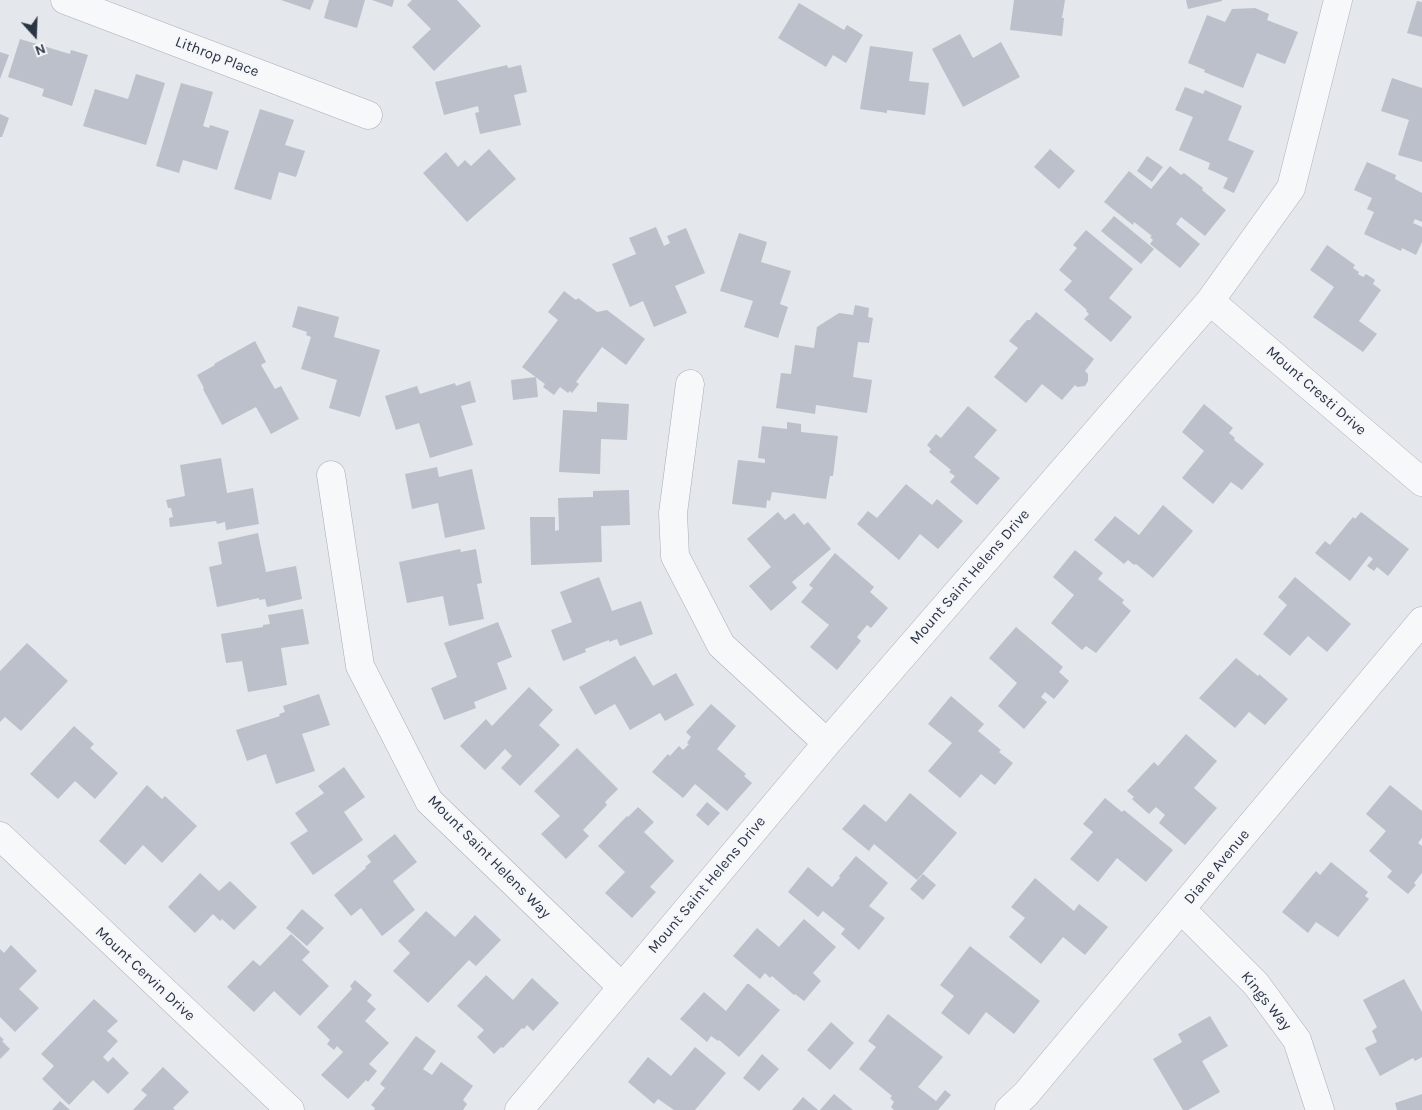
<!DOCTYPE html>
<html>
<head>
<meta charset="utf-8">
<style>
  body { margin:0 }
  #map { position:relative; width:1422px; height:1110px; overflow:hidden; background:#e4e7ec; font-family:Karla,sans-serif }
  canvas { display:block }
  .north { position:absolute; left:10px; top:10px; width:50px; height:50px; -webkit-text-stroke:4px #f4f6f9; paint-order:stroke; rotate:160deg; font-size:14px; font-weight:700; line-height:20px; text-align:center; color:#2b3445 }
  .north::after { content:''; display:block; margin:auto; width:18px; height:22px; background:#2b3445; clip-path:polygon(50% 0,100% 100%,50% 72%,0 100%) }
</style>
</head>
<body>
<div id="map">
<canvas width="1422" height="1110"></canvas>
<div class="north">N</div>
</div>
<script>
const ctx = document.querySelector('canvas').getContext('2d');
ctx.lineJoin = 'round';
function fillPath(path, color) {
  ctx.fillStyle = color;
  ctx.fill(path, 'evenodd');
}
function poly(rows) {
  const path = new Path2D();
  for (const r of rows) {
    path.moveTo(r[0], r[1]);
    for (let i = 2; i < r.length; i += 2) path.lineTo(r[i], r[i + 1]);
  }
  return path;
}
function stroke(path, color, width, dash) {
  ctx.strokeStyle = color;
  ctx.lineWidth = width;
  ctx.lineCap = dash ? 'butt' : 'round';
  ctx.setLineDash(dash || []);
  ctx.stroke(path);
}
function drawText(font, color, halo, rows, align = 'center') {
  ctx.font = font + ' Karla,sans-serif';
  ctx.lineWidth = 4;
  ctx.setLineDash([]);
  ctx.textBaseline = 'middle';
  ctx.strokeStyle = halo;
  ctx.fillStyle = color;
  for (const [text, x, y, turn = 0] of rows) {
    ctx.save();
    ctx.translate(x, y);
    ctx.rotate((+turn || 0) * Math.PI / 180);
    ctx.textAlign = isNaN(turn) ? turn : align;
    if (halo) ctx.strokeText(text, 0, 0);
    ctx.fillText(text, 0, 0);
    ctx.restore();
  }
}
fillPath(poly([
  [281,0,314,0,310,10],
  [329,0,365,0,357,28,324,18],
  [372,0,394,0,392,7],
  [412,0,457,0,481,26,434,71,412,47,431,29,407,5],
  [1014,0,1065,0,1062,18,1064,18,1062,36,1010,30],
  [1186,0,1222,0,1222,1,1188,9],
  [1417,1,1422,2,1422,37,1407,33],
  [799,3,844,30,847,25,863,35,846,63,833,55,826,67,778,38],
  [1255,8,1269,14,1267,20,1298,32,1285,64,1257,53,1243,88,1204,72,1205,70,1188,63,1207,15,1225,22,1232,9],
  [960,34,973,58,1001,42,1020,77,963,107,932,49],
  [20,39,70,54,71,50,88,55,72,106,42,96,44,89,8,77],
  [870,46,913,52,909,81,929,83,925,115,887,110,887,113,860,109],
  [0,52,9,55,0,79],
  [507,65,508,68,521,65,527,92,514,95,521,125,480,134,475,113,479,112,478,106,444,115,435,82],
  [136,74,165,83,146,145,83,126,95,89,128,99],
  [1392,78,1422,88,1422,162,1398,155,1409,120,1381,111],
  [181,83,213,92,203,126,209,128,210,125,229,131,217,170,183,160,179,173,156,166],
  [1185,87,1203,94,1205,90,1242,106,1228,140,1254,151,1234,193,1223,188,1228,178,1208,169,1210,163,1179,150,1193,117,1175,110],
  [260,109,294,120,285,145,305,151,296,177,279,172,271,200,234,189],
  [0,114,9,118,2,137,0,137],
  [489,149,516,179,467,222,423,173,446,152,458,167,465,160,471,166],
  [1050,149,1075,171,1059,189,1034,167],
  [1147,156,1163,167,1152,182,1137,171],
  [1367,162,1396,175,1395,179,1422,193,1422,222,1415,219,1413,223,1422,227,1422,242,1416,255,1402,248,1401,251,1364,234,1374,212,1367,209,1372,198,1354,190],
  [1170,166,1181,175,1184,173,1203,188,1202,190,1226,210,1205,236,1181,217,1176,224,1200,244,1180,268,1150,244,1153,240,1150,237,1152,236,1134,222,1133,225,1104,202,1129,171,1151,189],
  [1114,216,1154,249,1141,264,1101,231],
  [656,227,664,246,670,243,667,236,686,228,705,273,675,286,687,313,654,327,643,301,630,307,612,264,636,254,629,238],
  [1086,230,1133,269,1109,298,1132,317,1111,342,1084,319,1089,314,1086,311,1087,310,1064,290,1072,281,1059,270,1077,248,1073,245],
  [739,233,767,242,761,262,791,271,780,304,788,307,778,338,744,327,753,301,720,291],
  [1327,245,1355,265,1353,268,1359,272,1358,274,1363,277,1366,274,1375,280,1373,284,1381,290,1359,321,1377,334,1363,352,1313,317,1334,287,1310,270],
  [564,291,576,300,578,298,597,312,607,310,645,339,626,365,602,347,576,382,579,384,572,393,570,391,568,393,560,387,554,395,543,387,545,384,522,367,558,320,548,312],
  [855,305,869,308,868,317,873,318,869,343,858,342,853,377,872,380,867,413,816,405,815,414,776,408,781,373,791,374,795,345,814,348,817,327,839,313,853,315],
  [298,306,339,317,334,337,380,350,360,417,329,408,337,380,301,369,311,337,306,335,307,332,292,327],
  [1036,312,1094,359,1085,371,1088,374,1088,381,1085,386,1077,387,1075,385,1062,400,1042,384,1026,403,994,377,1018,348,1009,341,1027,320,1030,320],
  [255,341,266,362,261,365,275,389,281,386,299,419,271,434,256,407,222,425,203,389,204,388,197,375,215,365,214,364],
  [536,377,538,397,513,400,511,380],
  [470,381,476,402,461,406,473,445,430,458,419,423,396,430,385,396,417,386,420,394,455,383,456,386],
  [597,402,629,404,627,440,601,439,600,474,559,472,563,410,597,412],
  [1204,404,1233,428,1229,433,1235,438,1234,440,1264,464,1242,490,1231,482,1213,504,1182,478,1204,451,1182,432],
  [968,406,997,430,974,457,1000,478,977,505,950,482,955,476,949,472,951,470,929,452,931,449,927,445,936,434,941,438],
  [787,422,801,424,801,432,838,436,833,476,830,476,826,499,772,492,770,501,767,500,766,508,732,504,738,460,765,463,765,459,758,458,762,426,787,429],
  [221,458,227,493,253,488,259,524,226,530,225,522,217,524,216,521,170,527,169,518,173,517,171,508,168,508,166,500,185,496,180,465],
  [437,467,439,477,472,469,485,529,445,538,438,503,412,509,405,474],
  [906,484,932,505,937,499,963,521,938,549,920,534,899,560,857,524,868,511,877,518],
  [629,490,630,525,601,526,602,562,531,565,530,517,555,517,555,531,559,530,558,498,593,497,593,491],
  [1163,505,1193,531,1153,578,1136,564,1134,565,1128,560,1124,564,1094,540,1115,516,1139,535],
  [778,512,785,520,794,513,804,525,808,522,831,549,792,582,797,588,771,611,749,586,771,567,747,539],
  [1361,512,1409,549,1388,576,1377,567,1374,571,1367,566,1373,559,1369,556,1350,581,1315,553,1325,541,1330,545,1353,517,1355,519],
  [258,533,266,572,296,566,302,599,267,607,265,599,259,600,259,598,217,607,209,567,222,564,218,542],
  [460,549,461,552,476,549,482,583,477,584,484,619,449,626,443,596,407,603,399,562],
  [1075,550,1103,573,1098,579,1124,600,1122,603,1131,611,1096,653,1086,646,1082,650,1051,623,1074,595,1053,577],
  [835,553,874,587,870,592,888,608,871,628,867,625,857,637,861,641,837,670,810,647,829,625,801,602,813,588,809,585],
  [599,577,612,611,641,601,653,634,620,646,617,639,609,642,609,640,585,649,586,652,563,661,551,630,572,622,560,592],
  [1295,577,1351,624,1327,652,1308,636,1290,656,1263,634,1287,605,1278,597],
  [303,609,309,644,281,648,287,685,248,692,242,661,226,663,221,634,263,627,263,625,270,624,268,615],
  [498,622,512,657,497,663,507,689,474,702,476,708,444,720,431,688,457,677,444,643],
  [1016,627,1063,667,1059,672,1069,681,1054,699,1045,692,1041,697,1047,702,1024,729,998,706,1017,683,989,658],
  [27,643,68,681,21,731,5,717,0,722,0,671],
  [635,656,653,686,676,673,694,705,665,721,660,713,630,730,615,704,595,715,579,687],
  [1236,658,1258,676,1259,674,1288,699,1265,725,1249,712,1235,728,1199,698],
  [529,687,553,710,539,725,560,745,520,786,501,768,512,756,505,749,485,770,460,746,486,719,492,726],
  [319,694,330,725,302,734,315,771,276,784,266,754,247,761,236,730,280,716,279,714,285,712,283,706],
  [951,696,984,724,978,731,1001,750,999,752,1013,763,995,785,981,774,960,798,928,771,952,743,928,724],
  [711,704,736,726,717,749,746,774,744,776,752,783,727,811,695,784,683,798,652,772,668,754,670,756,679,746,683,750,689,744,687,743,691,737,686,732],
  [74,726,94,744,90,748,118,773,95,799,75,781,58,799,30,774],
  [1186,734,1217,761,1194,788,1217,808,1185,845,1159,823,1165,815,1156,807,1149,814,1132,799,1134,797,1127,791,1154,762,1158,766],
  [577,748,618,789,605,802,607,805,583,830,589,836,566,859,541,834,560,816,534,791],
  [344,767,365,797,344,812,363,840,313,875,290,843,308,831,295,813,324,793,318,786],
  [147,785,162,799,165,796,197,826,162,863,143,845,125,865,99,841],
  [1390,785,1422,811,1422,838,1418,843,1422,846,1422,873,1414,883,1416,885,1408,894,1387,877,1392,871,1369,851,1386,831,1366,814],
  [910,793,957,833,917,880,874,844,869,851,842,829,864,804,886,822],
  [1105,798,1122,812,1124,810,1173,850,1146,882,1117,858,1098,882,1070,859,1093,832,1083,824],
  [707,802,720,813,708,826,696,815],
  [638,807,654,822,644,832,674,861,650,887,656,892,632,918,605,893,625,872,598,846,627,816,628,817],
  [395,834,417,862,393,881,415,910,382,936,361,908,351,916,334,895,366,868,365,867,371,862,367,856],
  [856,856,888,883,869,906,885,918,859,950,841,934,845,929,823,911,818,917,788,892,808,867,832,887,840,878,839,876],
  [1331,862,1368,892,1365,896,1369,899,1338,937,1316,922,1308,933,1282,912,1316,871,1320,875],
  [200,873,219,891,230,881,257,907,234,930,222,919,220,921,213,914,195,933,168,907],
  [923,874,936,885,923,900,910,889],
  [1035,878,1074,911,1079,904,1108,927,1085,955,1063,937,1041,964,1009,937,1025,918,1011,907],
  [302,909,324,928,307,946,286,928],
  [426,911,455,937,475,915,501,940,476,966,469,960,428,1003,393,971,410,953,398,941],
  [804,919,836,947,813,973,821,981,804,1001,795,994,794,995,772,976,770,978,765,973,760,979,733,956,757,928,779,947],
  [291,934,310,952,302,960,329,986,300,1016,274,991,254,1012,227,987,253,960,260,966],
  [11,945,37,971,19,989,39,1008,15,1032,0,1017,0,949,4,953],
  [970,946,1040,1001,1014,1034,986,1012,969,1035,941,1013,954,996,940,985],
  [486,975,513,1000,532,978,559,1003,533,1031,527,1025,524,1029,522,1028,503,1048,501,1047,494,1054,477,1037,484,1030,457,1006],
  [1404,979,1422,1012,1422,1057,1415,1061,1413,1058,1380,1076,1365,1048,1377,1042,1372,1031,1377,1027,1363,1000],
  [355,980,372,995,367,1001,376,1009,365,1021,389,1043,369,1064,377,1071,368,1082,366,1080,348,1099,321,1075,343,1052,337,1046,334,1050,327,1044,330,1040,317,1027,352,989,350,986],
  [747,984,749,984,780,1010,739,1057,719,1040,718,1041,711,1036,707,1042,680,1019,704,992,726,1011],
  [94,999,118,1021,107,1031,118,1041,103,1057,108,1062,113,1057,129,1073,108,1094,93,1080,69,1105,42,1079,54,1066,41,1054],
  [888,1014,943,1057,918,1087,936,1101,945,1090,951,1095,938,1110,894,1110,891,1107,894,1102,890,1098,892,1096,859,1069,876,1047,868,1041],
  [1210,1016,1228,1046,1202,1061,1220,1092,1188,1110,1183,1110,1153,1059,1182,1042,1178,1034],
  [831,1022,854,1043,830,1070,807,1050],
  [0,1036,4,1040,2,1041,10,1049,0,1059],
  [416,1036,436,1051,423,1069,432,1075,441,1062,473,1086,463,1100,467,1104,463,1110,374,1110,375,1108,371,1105,385,1088,380,1084],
  [695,1047,726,1073,695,1110,674,1110,658,1099,654,1104,628,1082,648,1057,671,1076],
  [762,1054,779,1069,759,1091,743,1078],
  [163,1067,189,1092,173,1108,175,1110,133,1110,147,1095,141,1090],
  [834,1094,853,1110,820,1110],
  [1422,1094,1422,1110,1397,1110,1395,1103],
  [803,1097,818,1110,792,1110],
  [60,1101,70,1110,52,1110]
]), '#bbc0ca');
const minor = poly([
  [65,0,368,115],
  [1210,301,1422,482],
  [690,384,673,513,675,556,721,645,827,743],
  [331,475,360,666,429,801,622,987],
  [0,836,290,1110],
  [1182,910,1256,984,1297,1040,1320,1110],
  [519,1110,827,743,1210,301,1291,188,1338,0]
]);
const tertiary = poly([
  [1009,1110,1026,1094,1422,621]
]);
stroke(minor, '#a9aeb7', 29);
stroke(tertiary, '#a9aeb7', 29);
stroke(minor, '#f7f8fa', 28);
stroke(tertiary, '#f7f8fa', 28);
drawText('15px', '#2b3445', '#f4f6f9', [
  ["Lithrop Place",217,57,21],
  ["Mount Cresti Drive",1316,391,41],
  ["Mount Saint Helens Drive",970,577,-49],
  ["Mount Saint Helens Way",489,857,45],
  ["Diane Avenue",1217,867,-50],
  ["Mount Saint Helens Drive",707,885,-50],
  ["Mount Cervin Drive",145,974,43],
  ["Kings Way",1266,1001,51]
]);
</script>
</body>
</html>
